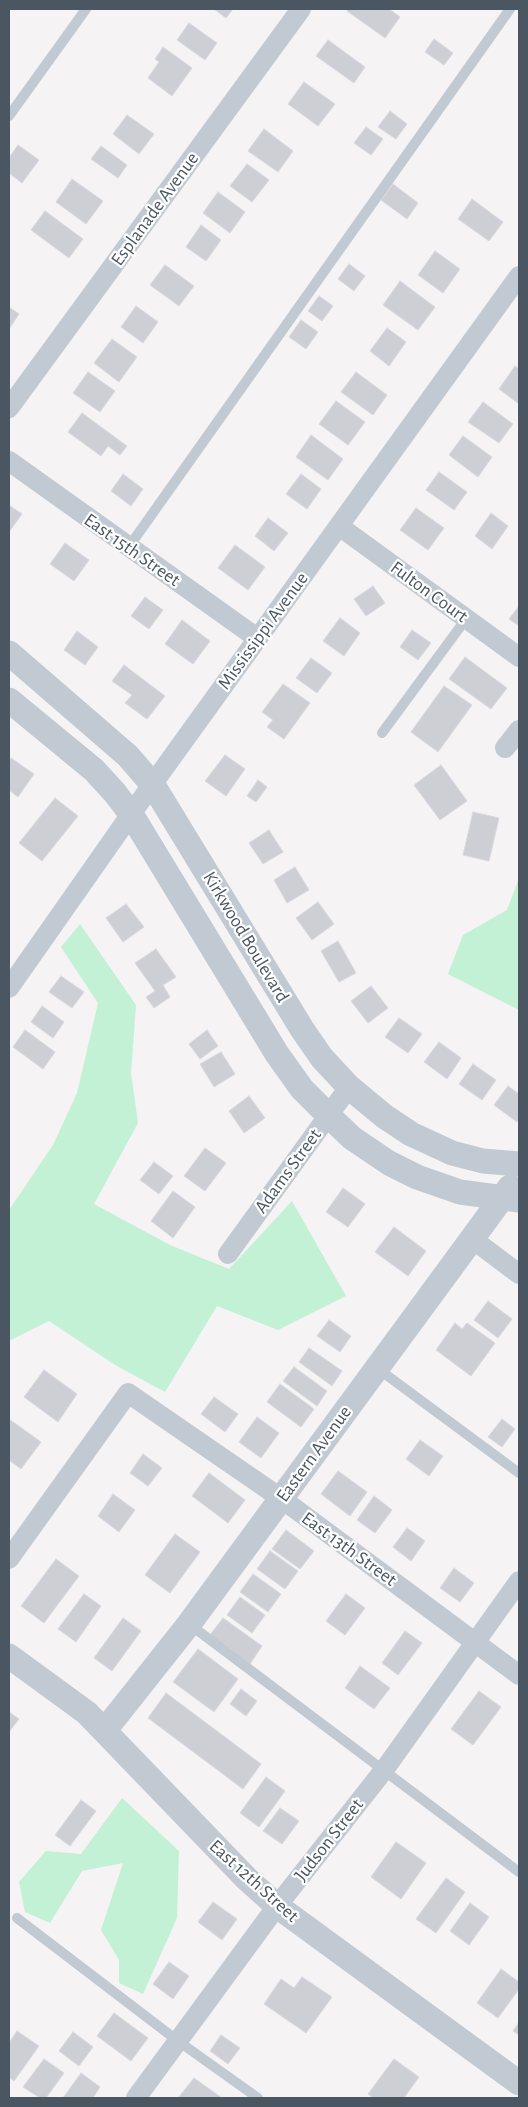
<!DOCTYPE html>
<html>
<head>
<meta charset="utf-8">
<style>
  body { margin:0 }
  #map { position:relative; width:528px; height:2107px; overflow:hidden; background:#f5f3f3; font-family:"Alegreya Sans",sans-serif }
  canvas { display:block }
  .frame { position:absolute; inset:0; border:10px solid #4a5661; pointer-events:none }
</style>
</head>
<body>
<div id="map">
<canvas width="528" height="2107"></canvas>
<div class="frame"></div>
</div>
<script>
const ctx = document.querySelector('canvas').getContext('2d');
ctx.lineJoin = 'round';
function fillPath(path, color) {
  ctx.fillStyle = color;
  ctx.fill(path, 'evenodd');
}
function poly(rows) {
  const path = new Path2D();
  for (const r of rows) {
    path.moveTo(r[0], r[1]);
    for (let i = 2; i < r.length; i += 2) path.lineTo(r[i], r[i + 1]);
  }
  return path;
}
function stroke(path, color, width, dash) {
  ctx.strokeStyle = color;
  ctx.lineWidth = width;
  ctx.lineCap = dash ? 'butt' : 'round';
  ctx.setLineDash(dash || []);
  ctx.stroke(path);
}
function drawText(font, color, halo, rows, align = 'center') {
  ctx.font = font + ' "Alegreya Sans",sans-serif';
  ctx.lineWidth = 4.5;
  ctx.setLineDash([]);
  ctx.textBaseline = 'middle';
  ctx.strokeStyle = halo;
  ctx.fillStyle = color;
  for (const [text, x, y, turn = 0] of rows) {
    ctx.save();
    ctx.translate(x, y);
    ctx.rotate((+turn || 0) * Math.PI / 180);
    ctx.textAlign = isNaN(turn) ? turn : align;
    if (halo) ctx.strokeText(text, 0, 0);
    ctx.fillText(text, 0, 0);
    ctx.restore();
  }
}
fillPath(poly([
  [519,878,519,1010,448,974,463,935,507,910],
  [80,924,136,1005,131,1073,138,1123,94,1204,170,1245,229,1269,292,1201,346,1296,278,1330,217,1306,165,1392,115,1365,49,1321,9,1341,9,1210,53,1145,77,1093,98,1003,61,947],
  [122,1798,179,1851,177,1918,143,1994,119,1983,119,1960,101,1930,123,1863,82,1871,50,1923,25,1912,19,1882,46,1851,81,1854]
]), '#c3f1d5');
const building = poly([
  [214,9,233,9,226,18,214,9],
  [348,9,389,9,400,17,385,38,347,11,348,9],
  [189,23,217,43,205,60,177,40,189,23],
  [434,39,453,53,444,65,425,52,434,39],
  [328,40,365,67,354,83,316,56,328,40],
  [163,47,192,68,172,96,148,78,159,62,155,59,163,47],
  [304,82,335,104,318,126,288,104,304,82],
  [390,111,407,124,396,139,378,127,390,111],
  [127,115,154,134,139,154,113,134,127,115],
  [366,127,383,139,371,155,354,143,366,127],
  [264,129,293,151,278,172,248,151,264,129],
  [18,145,39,160,22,183,9,173,9,158,18,145],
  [101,146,127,165,118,178,91,159,101,146],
  [247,164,269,180,252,202,230,186,247,164],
  [72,179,103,201,86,224,56,202,72,179],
  [393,184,418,203,407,219,381,200,393,184],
  [218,192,245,212,230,233,203,213,218,192],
  [472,199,503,222,489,241,458,219,472,199],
  [45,211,83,239,69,258,31,230,45,211],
  [201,225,221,240,206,261,186,247,201,225],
  [435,251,460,269,443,293,418,275,435,251],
  [349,264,365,276,354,291,338,279,349,264],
  [165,265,194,286,179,306,150,285,165,265],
  [400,281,435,307,418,330,383,305,400,281],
  [319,296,333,306,322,321,308,311,319,296],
  [136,306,158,322,143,343,121,327,136,306],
  [9,307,19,314,9,329,9,307],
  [301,320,318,332,306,349,289,337,301,320],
  [387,328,406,342,389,366,370,351,387,328],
  [112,339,137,357,119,382,94,363,112,339],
  [515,366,519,369,519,404,499,389,515,366],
  [88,372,115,391,100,412,73,393,88,372],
  [356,372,387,395,373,415,341,392,356,372],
  [336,401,365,422,348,445,319,424,336,401],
  [483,402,513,424,499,443,468,422,483,402],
  [82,413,127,446,120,455,108,446,101,456,68,432,82,413],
  [311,435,343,459,328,480,296,457,311,435],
  [463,436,492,457,478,477,449,455,463,436],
  [439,472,467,492,454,510,426,490,439,472],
  [123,474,143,489,131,506,111,491,123,474],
  [301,474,321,489,307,509,286,494,301,474],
  [9,505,22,514,9,532,9,505],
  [416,508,444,528,428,550,400,530,416,508],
  [491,513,508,526,492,549,475,536,491,513],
  [268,518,288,533,274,551,255,536,268,518],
  [65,543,89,560,74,581,50,564,65,543],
  [235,545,265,567,248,590,218,568,235,545],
  [373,586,385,603,366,616,354,599,373,586],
  [145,597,163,610,149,629,131,616,145,597],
  [519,606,519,626,509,619,519,606],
  [340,618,360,633,344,656,323,641,340,618],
  [182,620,210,641,193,664,165,644,182,620],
  [412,630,431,643,418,660,400,647,412,630],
  [77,631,98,647,85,665,64,650,77,631],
  [465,657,507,688,491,709,449,679,465,657],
  [311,658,332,673,317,693,296,678,311,658],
  [124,665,165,696,147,719,125,703,132,695,112,681,124,665],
  [283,684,310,703,284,739,267,727,273,720,262,712,283,684],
  [444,686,472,705,438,752,411,732,444,686],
  [225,755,245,769,226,796,205,781,225,755],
  [11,758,34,774,18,797,9,790,9,761,11,758],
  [441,765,467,801,440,820,414,785,441,765],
  [258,780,267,787,256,802,247,796,258,780],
  [55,798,78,816,42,861,19,843,55,798],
  [473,812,499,818,489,861,463,855,473,812],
  [269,830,283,852,263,864,249,843,269,830],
  [295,867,309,890,287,903,274,880,295,867],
  [318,902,334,924,312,940,296,918,318,902],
  [126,904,144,927,123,942,106,918,126,904],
  [338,941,356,973,339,982,321,951,338,941],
  [156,949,176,977,163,985,170,997,154,1008,146,997,155,991,135,963,156,949],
  [61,976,84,992,72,1008,49,992,61,976],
  [371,986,388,1008,368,1023,351,1001,371,986],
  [42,1006,64,1022,53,1038,31,1022,42,1006],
  [399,1018,422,1034,408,1053,385,1037,399,1018],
  [25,1030,55,1052,43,1069,13,1047,25,1030],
  [207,1030,218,1046,200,1059,189,1044,207,1030],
  [439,1042,461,1058,447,1079,424,1062,439,1042],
  [221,1052,235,1074,214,1087,200,1064,221,1052],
  [473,1064,496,1080,482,1100,459,1084,473,1064],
  [508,1086,519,1094,519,1118,517,1122,494,1105,508,1086],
  [249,1096,265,1118,244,1133,229,1111,249,1096],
  [205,1148,226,1163,205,1191,184,1176,205,1148],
  [154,1162,173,1176,159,1194,140,1180,154,1162],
  [343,1188,365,1204,348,1227,326,1212,343,1188],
  [173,1191,195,1207,173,1238,151,1221,173,1191],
  [394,1227,426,1251,408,1276,375,1252,394,1227],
  [488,1301,512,1319,498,1338,474,1320,488,1301],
  [329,1320,351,1336,340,1352,317,1336,329,1320],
  [455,1323,462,1329,467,1323,495,1343,471,1376,436,1350,455,1323],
  [309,1348,342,1371,332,1386,299,1362,309,1348],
  [294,1367,327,1391,317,1406,283,1381,294,1367],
  [44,1370,77,1394,58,1422,24,1397,44,1370],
  [280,1384,314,1409,301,1427,267,1402,280,1384],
  [214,1397,238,1414,225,1432,201,1414,214,1397],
  [257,1417,279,1433,261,1458,239,1442,257,1417],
  [9,1419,41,1442,21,1469,9,1460,9,1419],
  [502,1419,515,1429,502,1447,488,1437,502,1419],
  [420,1440,443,1456,429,1476,406,1459,420,1440],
  [143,1454,162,1468,148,1486,130,1473,143,1454],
  [338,1471,367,1492,350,1516,321,1494,338,1471],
  [209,1473,245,1500,228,1523,192,1496,209,1473],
  [113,1494,135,1510,119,1532,98,1516,113,1494],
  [374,1496,392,1510,375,1533,357,1520,374,1496],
  [407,1528,425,1541,411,1561,393,1547,407,1528],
  [286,1530,314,1551,300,1569,272,1549,286,1530],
  [175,1534,200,1552,170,1593,145,1575,175,1534],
  [270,1551,298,1571,285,1589,257,1569,270,1551],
  [56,1559,79,1576,44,1623,21,1606,56,1559],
  [454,1568,474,1583,460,1602,440,1588,454,1568],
  [253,1574,281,1594,268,1612,240,1592,253,1574],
  [84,1594,101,1606,76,1642,58,1629,84,1594],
  [346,1594,365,1608,345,1635,326,1621,346,1594],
  [240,1597,265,1615,252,1633,227,1615,240,1597],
  [123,1618,141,1631,112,1671,94,1658,123,1618],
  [223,1618,262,1646,250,1664,210,1635,223,1618],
  [405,1631,422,1643,398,1675,382,1663,405,1631],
  [198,1649,238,1679,214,1712,173,1682,198,1649],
  [360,1666,390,1688,374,1709,345,1688,360,1666],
  [241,1689,257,1701,246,1716,230,1704,241,1689],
  [479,1691,501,1707,473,1745,451,1729,479,1691],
  [166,1693,261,1764,243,1789,148,1718,166,1693],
  [9,1712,19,1719,9,1732,9,1712],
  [266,1777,285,1791,259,1827,240,1813,266,1777],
  [81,1800,96,1811,70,1846,55,1835,81,1800],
  [280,1808,299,1821,282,1844,263,1831,280,1808],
  [396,1842,426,1863,401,1899,371,1877,396,1842],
  [446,1878,465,1892,436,1933,416,1919,446,1878],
  [213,1902,237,1919,222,1940,198,1922,213,1902],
  [470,1903,489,1917,469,1945,450,1931,470,1903],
  [169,1962,189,1976,173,1999,153,1984,169,1962],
  [501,1969,519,1982,519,1989,498,2018,477,2003,501,1969],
  [302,1977,332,1997,306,2033,264,2004,281,1979,294,1988,302,1977],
  [114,2013,148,2038,131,2061,97,2036,114,2013],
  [519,2022,519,2035,513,2031,519,2022],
  [17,2031,39,2046,14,2081,9,2077,9,2043,17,2031],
  [73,2032,93,2047,79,2066,59,2051,73,2032],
  [221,2035,240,2048,228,2064,210,2051,221,2035],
  [44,2059,64,2073,46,2098,40,2098,23,2087,44,2059],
  [394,2059,419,2077,404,2098,374,2098,368,2094,394,2059],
  [81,2073,100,2087,93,2098,63,2098,81,2073],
  [194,2078,222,2098,178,2098,194,2078]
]);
fillPath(building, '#cdcfd5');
stroke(building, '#d7d9de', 1);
stroke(poly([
  [9,116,86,9],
  [128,548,510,9],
  [382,733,466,619],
  [377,1368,519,1473],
  [189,1624,519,1872],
  [17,1918,178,2041,258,2098]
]), '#c1cad2', 10);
stroke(poly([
  [9,408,301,9],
  [9,461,257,638],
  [339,526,519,657],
  [505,748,519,730],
  [9,988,131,814,519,276],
  [471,1238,519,1274],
  [228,1254,349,1087],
  [9,1559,128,1393,282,1499,519,1675],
  [136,2098,277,1906,384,1770,519,1581]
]), '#c1cad2', 20);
stroke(poly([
  [9,653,128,756,153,785,302,1029,322,1058,349,1087,384,1116,411,1134,452,1153,483,1161,519,1164],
  [9,700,94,770,115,793,131,814,277,1054,302,1089,328,1115,352,1138,389,1163,417,1177,460,1192,519,1200],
  [9,1656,87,1713,247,1879,277,1906,519,2083],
  [105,1730,189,1624,510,1187]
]), '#c1cad2', 25);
drawText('19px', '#4a5661', '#fff', [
  ["Esplanade Avenue",155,209,-54],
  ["East 15th Street",132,550,35],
  ["Fulton Court",429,592,36],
  ["Mississippi Avenue",263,631,-54],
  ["Kirkwood Boulevard",246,937,59],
  ["Adams Street",288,1171,-54],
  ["Eastern Avenue",314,1454,-54],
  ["East 13th Street",349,1549,36],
  ["Judson Street",329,1840,-52],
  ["East 12th Street",254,1881,42]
]);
</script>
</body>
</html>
